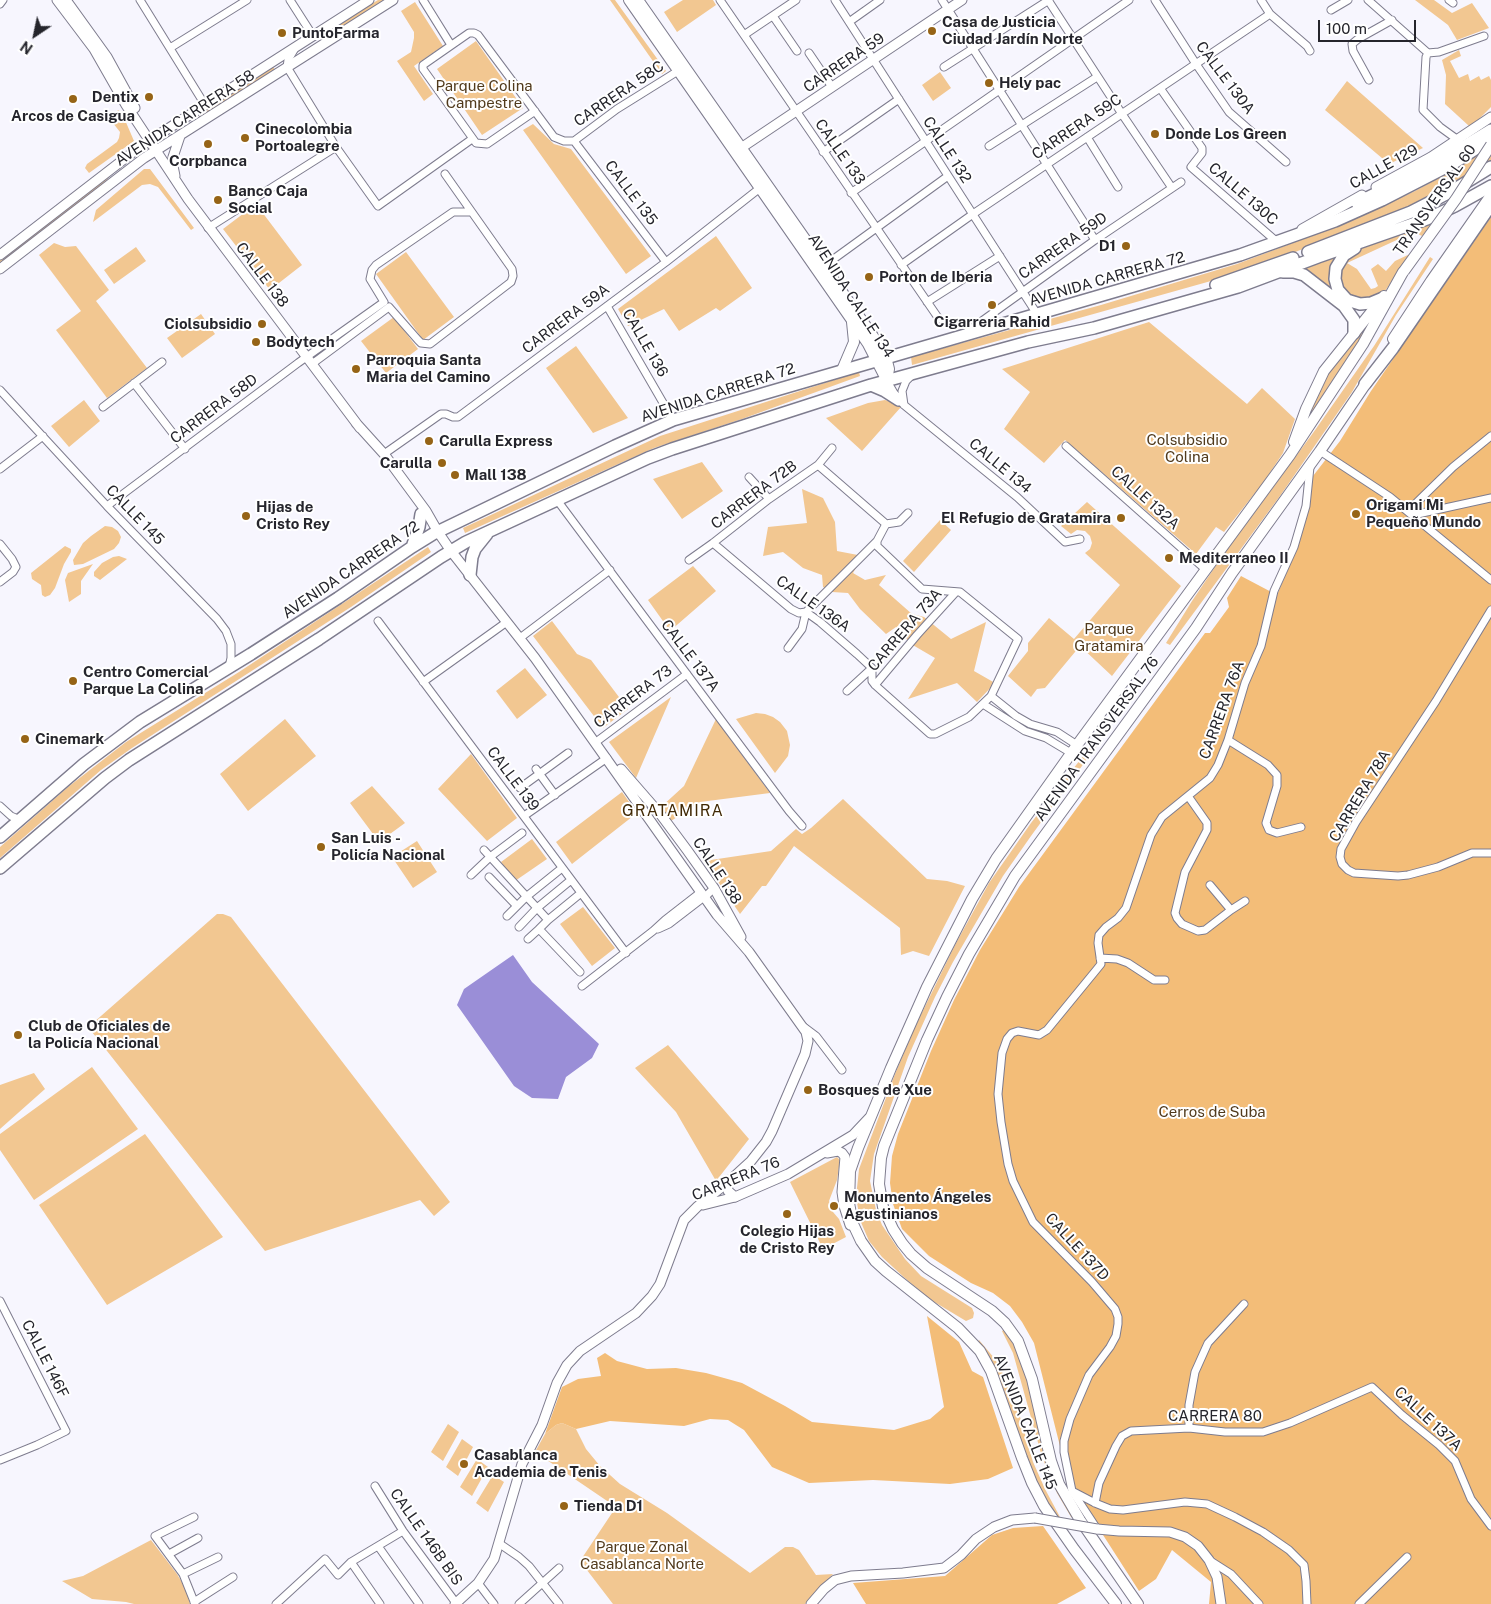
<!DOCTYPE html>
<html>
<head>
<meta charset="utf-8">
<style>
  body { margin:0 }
  #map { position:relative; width:1491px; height:1604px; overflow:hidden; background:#f7f6fe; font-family:"Public Sans",sans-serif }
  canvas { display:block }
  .north { position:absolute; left:10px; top:10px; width:50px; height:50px; -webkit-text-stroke:4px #fff; paint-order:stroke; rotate:214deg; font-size:14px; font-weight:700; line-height:20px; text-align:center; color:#25252c }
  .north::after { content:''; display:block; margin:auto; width:18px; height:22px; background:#25252c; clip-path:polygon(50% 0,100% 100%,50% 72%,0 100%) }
  .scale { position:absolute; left:1318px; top:20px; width:98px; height:22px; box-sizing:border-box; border:2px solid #25252c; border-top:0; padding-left:6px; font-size:15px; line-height:18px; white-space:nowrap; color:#25252c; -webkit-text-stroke:4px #fff; paint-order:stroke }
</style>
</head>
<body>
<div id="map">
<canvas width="1491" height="1604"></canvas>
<div class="north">N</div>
<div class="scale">100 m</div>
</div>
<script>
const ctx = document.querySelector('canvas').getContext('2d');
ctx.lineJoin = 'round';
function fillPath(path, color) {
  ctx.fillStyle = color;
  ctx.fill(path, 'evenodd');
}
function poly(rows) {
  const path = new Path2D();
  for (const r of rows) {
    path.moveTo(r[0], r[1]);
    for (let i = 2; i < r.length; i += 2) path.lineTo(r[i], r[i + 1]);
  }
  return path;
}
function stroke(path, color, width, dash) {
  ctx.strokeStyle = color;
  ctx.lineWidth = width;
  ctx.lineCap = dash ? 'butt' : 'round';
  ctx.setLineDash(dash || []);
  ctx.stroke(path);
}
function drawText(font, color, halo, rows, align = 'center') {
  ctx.font = font + ' "Public Sans",sans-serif';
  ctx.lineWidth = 4;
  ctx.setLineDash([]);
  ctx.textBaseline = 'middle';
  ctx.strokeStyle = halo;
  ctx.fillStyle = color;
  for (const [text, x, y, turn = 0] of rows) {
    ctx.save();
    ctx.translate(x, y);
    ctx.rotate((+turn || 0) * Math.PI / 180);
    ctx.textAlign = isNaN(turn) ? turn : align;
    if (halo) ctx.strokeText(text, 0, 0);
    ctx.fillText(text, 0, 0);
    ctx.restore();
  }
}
fillPath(poly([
  [378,0,386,0,302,53,332,32,343,21],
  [610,0,615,0,666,71,662,74],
  [683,0,713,0,716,5,677,32,664,12],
  [1415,0,1434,0,1452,13,1472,3,1489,28,1457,40,1448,25],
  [415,2,443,46,414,66,433,94,424,101,397,61,411,52,414,38,414,32,401,11],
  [476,41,523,108,482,135,437,69],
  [1459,50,1461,56,1450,61,1459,78,1468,74,1470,81,1479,76,1481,80,1489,76,1491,80,1491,107,1479,119,1469,126,1445,104,1446,75,1442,60],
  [273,67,276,71,177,133,227,96],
  [940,72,951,88,933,101,922,85],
  [1347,81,1423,148,1389,164,1325,110],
  [118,110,122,113,134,141,89,173,85,168,87,164,117,142,119,138,120,132,109,118],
  [533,124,554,144,571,149,651,256,626,274,523,130],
  [1491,145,1491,161,1451,187,1415,206,1243,272,912,365,911,357,1101,305,1237,264,1311,236,1355,219,1415,191,1446,174],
  [144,169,150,169,194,228,191,230,158,187,150,184,142,185,93,222,96,210],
  [115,171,92,195,0,265,0,259],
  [256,204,302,265,270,290,223,229],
  [1433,222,1422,236,1414,232,1347,263,1357,269,1371,289,1375,288,1378,286,1371,269,1378,264,1386,271,1395,261,1410,254,1383,294,1357,302,1341,290,1339,267,1359,248],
  [716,236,752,288,720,311,716,308,679,331,664,309,628,326,618,309],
  [54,243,65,247,76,246,109,290,96,301,147,368,107,398,56,330,81,311,39,255],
  [136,247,146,261,114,284,104,270],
  [406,252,454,317,423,340,376,274],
  [1340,253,1339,298,1294,269],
  [1430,257,1433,259,1396,315,1352,392,1280,496,1170,645,1166,643,1192,601,1221,558,1313,433,1374,346],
  [201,314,215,334,182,358,167,338],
  [1376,316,1303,430,1310,409,1326,375],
  [394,317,418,349,386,373,361,341],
  [1149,322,1247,404,1262,388,1295,419,1283,453,1263,483,1224,532,1216,527,1196,554,1065,440,1044,463,1004,429,1030,392,1002,369],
  [576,346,628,418,593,433,546,368],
  [859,372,860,376,742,419,654,448,465,533,463,528,660,436],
  [84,400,100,421,69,447,51,426],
  [885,400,896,404,901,407,862,451,826,418,868,403],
  [702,462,723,491,682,519,653,479],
  [802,489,823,498,835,522,837,551,863,556,853,573,865,580,886,575,879,585,912,614,924,617,951,639,986,622,974,671,995,683,977,702,957,683,908,699,935,658,911,644,896,627,886,634,860,609,848,593,832,592,823,587,822,575,803,568,783,552,763,556,768,527,807,523],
  [1087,502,1181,586,1112,676,1080,646,1045,688,1037,689,1031,697,1008,676,1028,651,1028,643,1049,618,1074,639,1120,585,1085,553,1090,549,1092,543,1090,536,1085,531,1077,530,1071,534,1061,526],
  [940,520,951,530,914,572,903,561],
  [105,526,112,527,118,531,121,537,119,543,114,549,83,564,74,565,73,560,83,543,91,536],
  [65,546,71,549,71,552,64,564,55,588,50,595,45,597,42,595,41,585,32,579,31,573],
  [428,547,431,552,351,607,132,748,101,770,0,858,0,847,68,787,126,742,239,672],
  [119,556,127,559,100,580,94,576,94,572,102,563,113,557],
  [93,564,81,581,81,594,69,602,65,580,68,573],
  [693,566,716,591,670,631,648,600],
  [552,621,577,654,591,660,628,709,603,728,533,636],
  [525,668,547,695,517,719,496,691],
  [671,697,636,778,609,742],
  [756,713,765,714,773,717,780,722,787,731,790,745,788,756,775,773,736,719],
  [285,719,316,756,248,811,220,774],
  [716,719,770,793,700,802,671,821,661,807,684,786],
  [1094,742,1098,744,1031,836,1003,876,953,962,935,997,908,1057,874,1154,870,1181,876,1210,882,1225,905,1259,921,1276,972,1308,974,1313,973,1318,966,1321,931,1300,907,1280,882,1257,869,1241,860,1220,856,1197,859,1169,895,1074,915,1027,955,945,989,883,1031,823],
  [471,754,517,818,487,841,438,789],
  [372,786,405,823,379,842,350,803],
  [622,792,637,813,572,864,556,842],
  [843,799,927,879,947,881,965,886,929,956,913,951,901,955,900,928,794,846,766,886,762,886,740,914,704,861,771,851,796,829,802,834,811,828],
  [532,839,547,859,515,881,501,862],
  [417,841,437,872,413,888,392,857],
  [583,907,615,948,592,966,560,924],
  [217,914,223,914,231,917,450,1202,434,1216,420,1200,265,1251,92,1032,93,1023],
  [668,1045,749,1139,716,1181,676,1112,635,1068],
  [92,1067,138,1129,34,1200,0,1150,0,1134],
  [34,1073,45,1089,0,1129,0,1085],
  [145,1134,223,1237,107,1305,39,1205],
  [837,1157,840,1160,837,1180,829,1201,833,1212,839,1219,846,1237,823,1249,790,1182],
  [1005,1329,1025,1366,1073,1518,1071,1517,1057,1493,1042,1457,1013,1353,1002,1331],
  [979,1340,995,1359,1005,1377,1016,1403,1033,1462,1045,1489,1060,1517,1054,1516,1046,1501,1029,1464,1000,1381,991,1361,977,1343],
  [562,1423,576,1429,586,1449,600,1466,620,1484,667,1513,750,1573,785,1547,793,1547,799,1550,816,1575,833,1574,805,1604,613,1604,580,1561,616,1507,535,1452,545,1434,556,1425],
  [448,1424,459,1432,443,1461,431,1452],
  [462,1439,473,1447,458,1476,446,1467],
  [477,1459,488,1467,472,1496,460,1487],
  [493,1475,504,1482,488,1512,476,1503],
  [151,1540,177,1574,186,1589,190,1604,134,1604,126,1602,92,1599,62,1581,83,1576]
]), '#f2c791');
fillPath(poly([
  [1491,217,1491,1604,1209,1604,1211,1582,1172,1550,1156,1579,1139,1591,1078,1496,1064,1462,1034,1343,1022,1322,1010,1306,993,1293,971,1283,929,1256,902,1229,893,1204,890,1183,892,1156,898,1134,931,1051,954,1000,980,950,1019,887,1205,633,1210,633,1229,607,1227,598,1241,576,1277,595,1300,541,1313,476,1340,441,1371,391],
  [927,1316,959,1342,972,1371,983,1377,1013,1468,988,1479,950,1484,873,1480,809,1483,772,1467,744,1430,728,1420,710,1419,684,1426,610,1421,576,1429,562,1423,556,1425,545,1434,562,1387,578,1379,601,1376,597,1358,605,1353,617,1361,647,1369,676,1368,706,1373,742,1383,785,1406,812,1422,894,1430,930,1419,944,1407],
  [1043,1526,1086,1588,1057,1604,866,1604,853,1583,945,1576,992,1535,1013,1528]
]), '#f3bd78');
fillPath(poly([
  [513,955,532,982,599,1044,592,1058,566,1077,558,1099,532,1098,514,1086,457,1005,464,989]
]), '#9a8ed7');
const minor = poly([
  [140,0,205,105],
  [290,0,313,36],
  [423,0,451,45],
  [720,0,939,319],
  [835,0,1037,314],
  [942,0,1095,240],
  [1048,0,1122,114,1172,188],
  [1155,0,1196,64,1229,112,1286,162],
  [1261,0,1270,14,1307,46,1310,51],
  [1368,0,1428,53],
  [1449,0,1453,3],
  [0,4,3,0],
  [1331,10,1348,0],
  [773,16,797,51],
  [849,22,880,0],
  [744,35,796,0],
  [170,48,247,0],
  [294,50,288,60,287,67,336,147,378,206,472,139],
  [809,53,832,87],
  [1428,53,1426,57,1423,110,1440,127,1458,140],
  [1428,53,1439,52,1484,36],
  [944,67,1049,0],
  [1369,80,1353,51,1352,44,1358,39,1392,20],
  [1160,88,1202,148,1202,153,1191,167,1277,242],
  [535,111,487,144,476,143,423,69,423,65,469,33,474,33,478,35,554,137,564,141,574,141],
  [1087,137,1118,187],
  [574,141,666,262],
  [574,141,617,109,678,71],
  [989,146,1097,77],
  [823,152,899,99],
  [851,193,1129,0],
  [208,228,336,147],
  [901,265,973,214,1270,14],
  [824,266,948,176],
  [927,302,1000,256],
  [607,306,673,420],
  [968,331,1095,240,1181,182],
  [312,364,389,307,418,340,421,343,430,344,511,282,513,276,512,269,445,174],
  [887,381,894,393,904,405,1017,497,1065,542,1080,539],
  [134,383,185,449],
  [0,390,107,506,217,619,226,631,231,644,231,658,229,667],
  [904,405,902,391,906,381,911,376],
  [103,407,162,362],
  [1066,446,1206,570],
  [1320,451,1390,497,1491,580],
  [384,454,441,414,446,414,453,417,458,417,666,262,760,188],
  [0,469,43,436],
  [749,477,769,499],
  [557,500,789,811,802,826],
  [107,506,298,363,384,302,370,279,372,270,376,265,453,212,471,212],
  [1408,511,1453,467,1491,436],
  [1413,515,1491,498],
  [886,524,899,522,908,513],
  [713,543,791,609,799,613,806,612,820,622,857,654,872,668,872,681,875,685,930,734,935,734,969,717,991,696,1018,639,960,592,922,589,877,546,877,541,886,524,818,465],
  [0,544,12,559,16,567,13,572,0,582],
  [689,560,713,543,769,499,818,465,832,448],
  [1491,610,1436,701,1356,822,1341,849,1340,857,1342,864,1348,870,1354,873,1398,876,1408,875,1438,867,1472,853,1491,853],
  [378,621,626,953],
  [520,638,610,570],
  [788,648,802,629,806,612,877,541],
  [423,682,504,624],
  [875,685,917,635,956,592],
  [847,691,872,668],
  [991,696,1016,716,1030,724,1057,732,1077,745],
  [983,704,1025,731,1046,738,1071,753],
  [1228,740,1268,765,1277,775,1277,786,1266,823,1269,830,1277,833,1301,827],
  [596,742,687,674],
  [536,769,555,795],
  [520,788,568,753],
  [1188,796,1207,823,1207,830,1185,872,1175,913,1177,918,1182,924,1198,931,1205,930,1231,910,1245,901],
  [0,806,11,816,20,820],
  [524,816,607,758],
  [484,850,548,920,581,893],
  [471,875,490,857,522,833],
  [489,877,517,906],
  [1210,885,1231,910],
  [507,916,526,897,562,868],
  [548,920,539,929,580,972],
  [519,927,537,908,571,880],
  [658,929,669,924,708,894,714,888],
  [528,939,539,929],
  [1100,958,1117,959,1128,963,1154,980,1165,980],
  [582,986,653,931,665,920,701,892],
  [804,1027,816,1036,842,1070],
  [0,1301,66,1431,37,1445,0,1460],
  [1189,1428,1189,1405,1195,1372,1208,1343,1244,1304],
  [375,1486,403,1531,456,1603],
  [1072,1491,1095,1503,1110,1509,1123,1510,1185,1502,1207,1504,1235,1517,1263,1532,1289,1550,1304,1565,1306,1581,1307,1604],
  [1095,1503,1099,1483,1116,1446,1122,1436,1131,1431,1189,1428,1225,1432,1263,1432,1290,1423,1372,1387,1402,1415,1439,1445,1455,1461,1471,1499,1491,1526],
  [194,1517,155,1536,183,1574,195,1604],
  [1097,1529,1072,1491,1064,1452,1064,1441,1070,1419,1089,1375,1110,1347,1116,1336,1118,1324,1118,1317,1115,1309,1092,1282,1033,1222,1013,1181,1008,1164,1001,1122,998,1094,1002,1053,1007,1039,1012,1033,1018,1031,1039,1035,1047,1030,1097,969,1101,964,1098,943,1099,935,1106,927,1118,918,1126,908,1151,835,1162,817,1210,778,1218,765,1228,740,1245,683,1261,646,1274,591,1294,547,1306,506,1310,467],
  [500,1544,519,1557,529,1566,559,1604],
  [378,1546,419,1604],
  [169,1554,198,1538],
  [1209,1560,1231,1574,1259,1604],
  [351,1562,380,1604],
  [183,1574,218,1557],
  [478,1583,494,1604],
  [194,1602,233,1577],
  [276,1604,325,1559,338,1575,351,1562,403,1531],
  [519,1604,559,1568],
  [1359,1604,1407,1557]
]);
const tertiary = poly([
  [741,148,962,0],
  [703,1205,735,1197],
  [1097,1529,1119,1531,1170,1532,1185,1537,1198,1546,1209,1560,1217,1577,1221,1604],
  [455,1604,478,1583,494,1559,522,1464,542,1425,557,1383,567,1365,580,1351,636,1313,652,1296,660,1284,684,1220,698,1206,727,1183],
  [811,1604,824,1589,835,1580,851,1576,903,1573,944,1568,961,1555,976,1539,994,1527,1012,1520,1035,1518]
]);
const secondary = poly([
  [57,0,94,49,126,105,188,199,360,428],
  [66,0,107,57,135,108],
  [175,176,173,166,173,157,180,136],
  [1376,187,1431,157,1491,117],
  [1302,229,1362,195],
  [0,255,141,146,369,0],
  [0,269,144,158,393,0],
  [356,423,384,454,426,511,438,532,451,551,535,658,717,915,749,952,806,1032,808,1041,805,1054,772,1131,766,1142,751,1161,727,1183,728,1191,735,1197,788,1174,853,1135,869,1118],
  [621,769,661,815,687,850,714,888,741,937],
  [827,1153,838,1151,842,1153,845,1157,842,1192,844,1206,850,1225]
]);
const primary = poly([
  [629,0,851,319,868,344,887,381],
  [638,0,875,339,887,361,889,369,887,380],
  [1393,339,1431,281,1491,195],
  [842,370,854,342,852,322],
  [1294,442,1306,409,1324,371,1384,296],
  [1116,1604,1074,1549,1044,1506,1032,1483,1022,1458,991,1371,980,1351,958,1328,886,1271,875,1261,861,1241,853,1224,849,1203,850,1171,858,1148,891,1068,927,987,972,899,996,859,1077,745,1290,455,1363,344,1403,272],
  [1138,1604,1080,1520,1059,1484,1051,1461,1032,1379,1018,1341,1005,1323,992,1311,927,1268,911,1254,902,1243,893,1229,883,1207,879,1184,881,1158,884,1146,927,1040,947,997,969,954,1015,876,1196,628,1232,573,1320,451,1369,379]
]);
const trunk = poly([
  [1357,203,1435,164,1491,130],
  [1355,248,1344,255,1336,268,1335,279,1338,290,1347,300,1360,304,1371,303,1383,298],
  [1308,252,1411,212,1452,191,1491,167],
  [1283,272,1294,272,1304,275,1344,306,1354,320,1354,333],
  [1216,285,1293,258],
  [1365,384,1393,348,1491,205],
  [871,385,885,391,899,400],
  [412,547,419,527,421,514],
  [470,575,472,557,475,549,487,534],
  [0,837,84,764,140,722,251,654,338,598,412,547,433,534,615,446,673,420,1240,255,1335,221,1382,200,1454,163,1491,139],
  [0,868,105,778,129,760,319,639,441,557,466,542,648,458,672,449,871,385,1028,342,1094,328,1238,287,1318,257,1427,219,1455,206,1491,186]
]);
stroke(minor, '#7e7c8e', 9);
stroke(tertiary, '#7e7c8e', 11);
stroke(secondary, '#7e7c8e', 11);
stroke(primary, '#7e7c8e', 12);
stroke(trunk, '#7e7c8e', 14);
stroke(minor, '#fff', 7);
stroke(tertiary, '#fff', 9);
stroke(secondary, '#fff', 9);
stroke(primary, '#fff', 10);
stroke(trunk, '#fff', 11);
const tertiaryBridge = poly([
  [1035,1518,1097,1529]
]);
const primaryBridge = poly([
  [1404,271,1456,199,1491,145]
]);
stroke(tertiaryBridge, '#7e7c8e', 11, []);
stroke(primaryBridge, '#7e7c8e', 12, []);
stroke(tertiaryBridge, '#fff', 9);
stroke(primaryBridge, '#fff', 10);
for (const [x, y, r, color] of [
  [932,31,5,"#966416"],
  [282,33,5,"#966416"],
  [989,83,5,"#966416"],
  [149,97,5,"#966416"],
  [73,99,5,"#966416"],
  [1155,134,5,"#966416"],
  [245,138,5,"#966416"],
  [208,144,5,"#966416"],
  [218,200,5,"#966416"],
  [1126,246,5,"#966416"],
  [869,277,5,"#966416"],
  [992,305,5,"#966416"],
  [262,324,5,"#966416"],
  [256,342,5,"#966416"],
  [356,369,5,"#966416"],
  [429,441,5,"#966416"],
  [442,463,5,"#966416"],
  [455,475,5,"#966416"],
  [1356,514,5,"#966416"],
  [246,516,5,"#966416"],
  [1121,518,5,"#966416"],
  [1169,558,5,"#966416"],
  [73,681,5,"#966416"],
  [25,739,5,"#966416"],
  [321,847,5,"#966416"],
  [18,1035,5,"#966416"],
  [808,1090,5,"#966416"],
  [834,1206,5,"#966416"],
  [787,1214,5,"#966416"],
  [464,1464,5,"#966416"],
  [564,1506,5,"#966416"]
]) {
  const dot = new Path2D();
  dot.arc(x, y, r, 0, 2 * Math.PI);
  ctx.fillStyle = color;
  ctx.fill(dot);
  stroke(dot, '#fff', 2);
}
drawText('bold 15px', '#25252c', '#fff', [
  ["Casa de Justicia",942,22],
  ["Ciudad Jardín Norte",942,39],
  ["PuntoFarma",292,33],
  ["Hely pac",999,83],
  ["Dentix",139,97,"right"],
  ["Arcos de Casigua",73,116,"center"],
  ["Cinecolombia",255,129],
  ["Portoalegre",255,146],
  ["Donde Los Green",1165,134],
  ["Corpbanca",208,161,"center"],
  ["Banco Caja",228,191],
  ["Social",228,208],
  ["D1",1116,246,"right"],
  ["Porton de Iberia",879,277],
  ["Cigarreria Rahid",992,322,"center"],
  ["Ciolsubsidio",252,324,"right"],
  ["Bodytech",266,342],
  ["Parroquia Santa",366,360],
  ["Maria del Camino",366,377],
  ["Carulla Express",439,441],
  ["Carulla",432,463,"right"],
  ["Mall 138",465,475],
  ["Origami Mi",1366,505],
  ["Pequeño Mundo",1366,522],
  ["Hijas de",256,507],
  ["Cristo Rey",256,524],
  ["El Refugio de Gratamira",1111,518,"right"],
  ["Mediterraneo II",1179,558],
  ["Centro Comercial",83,672],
  ["Parque La Colina",83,689],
  ["Cinemark",35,739],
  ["San Luis -",331,838],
  ["Policía Nacional",331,855],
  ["Club de Oficiales de",28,1026],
  ["la Policía Nacional",28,1043],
  ["Bosques de Xue",818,1090],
  ["Monumento Ángeles",844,1197],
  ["Agustinianos",844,1214],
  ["Colegio Hijas",787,1231,"center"],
  ["de Cristo Rey",787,1248,"center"],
  ["Casablanca",474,1455],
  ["Academia de Tenis",474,1472],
  ["Tienda D1",574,1506]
], 'left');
drawText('15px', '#25252c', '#fff', [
  ["CARRERA 59",844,63,-34],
  ["CALLE 130A",1225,78,53],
  ["CARRERA 58C",619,94,-34],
  ["AVENIDA CARRERA 58",185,118,-33],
  ["CARRERA 59C",1077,127,-34],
  ["CALLE 132",947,150,57],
  ["CALLE 133",840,152,55],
  ["CALLE 129",1384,167,-29],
  ["CALLE 135",631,193,53],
  ["CALLE 130C",1243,194,41],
  ["TRANSVERSAL 60",1435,200,-55],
  ["CARRERA 59D",1063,246,-35],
  ["CALLE 138",262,275,53],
  ["AVENIDA CARRERA 72",1107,279,-16],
  ["AVENIDA CALLE 134",851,296,57],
  ["CARRERA 59A",566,319,-37],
  ["CALLE 136",645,343,60],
  ["AVENIDA CARRERA 72",718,393,-18],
  ["CARRERA 58D",214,409,-37],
  ["CALLE 134",1000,466,40],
  ["CARRERA 72B",754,495,-37],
  ["CALLE 132A",1145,498,42],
  ["CALLE 145",135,515,46],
  ["AVENIDA CARRERA 72",351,570,-34],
  ["CALLE 136A",813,604,35],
  ["CARRERA 73A",905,630,-49],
  ["CALLE 137A",690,656,53],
  ["CARRERA 73",633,697,-37],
  ["CARRERA 76A",1222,710,-70],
  ["AVENIDA TRANSVERSAL 76",1097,739,-54],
  ["CALLE 139",513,779,53],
  ["CARRERA 78A",1360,796,-59],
  ["CALLE 138",717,871,57],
  ["CARRERA 76",736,1179,-22],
  ["CALLE 137D",1077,1247,47],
  ["CALLE 146F",45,1359,63],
  ["CARRERA 80",1215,1416],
  ["CALLE 137A",1428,1419,43],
  ["AVENIDA CALLE 145",1025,1422,68],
  ["CALLE 146B BIS",426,1537,55]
]);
drawText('15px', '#513a1c', '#fff', [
  ["Parque Colina",484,86],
  ["Campestre",484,103],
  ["Colsubsidio",1187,440],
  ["Colina",1187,457],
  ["Parque",1109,629],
  ["Gratamira",1109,646],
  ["Cerros de Suba",1212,1112],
  ["Parque Zonal",642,1547],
  ["Casablanca Norte",642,1564]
]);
ctx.letterSpacing = '1px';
drawText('16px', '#412905', '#fff', [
  ["GRATAMIRA",673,811]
]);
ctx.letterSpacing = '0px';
</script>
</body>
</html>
